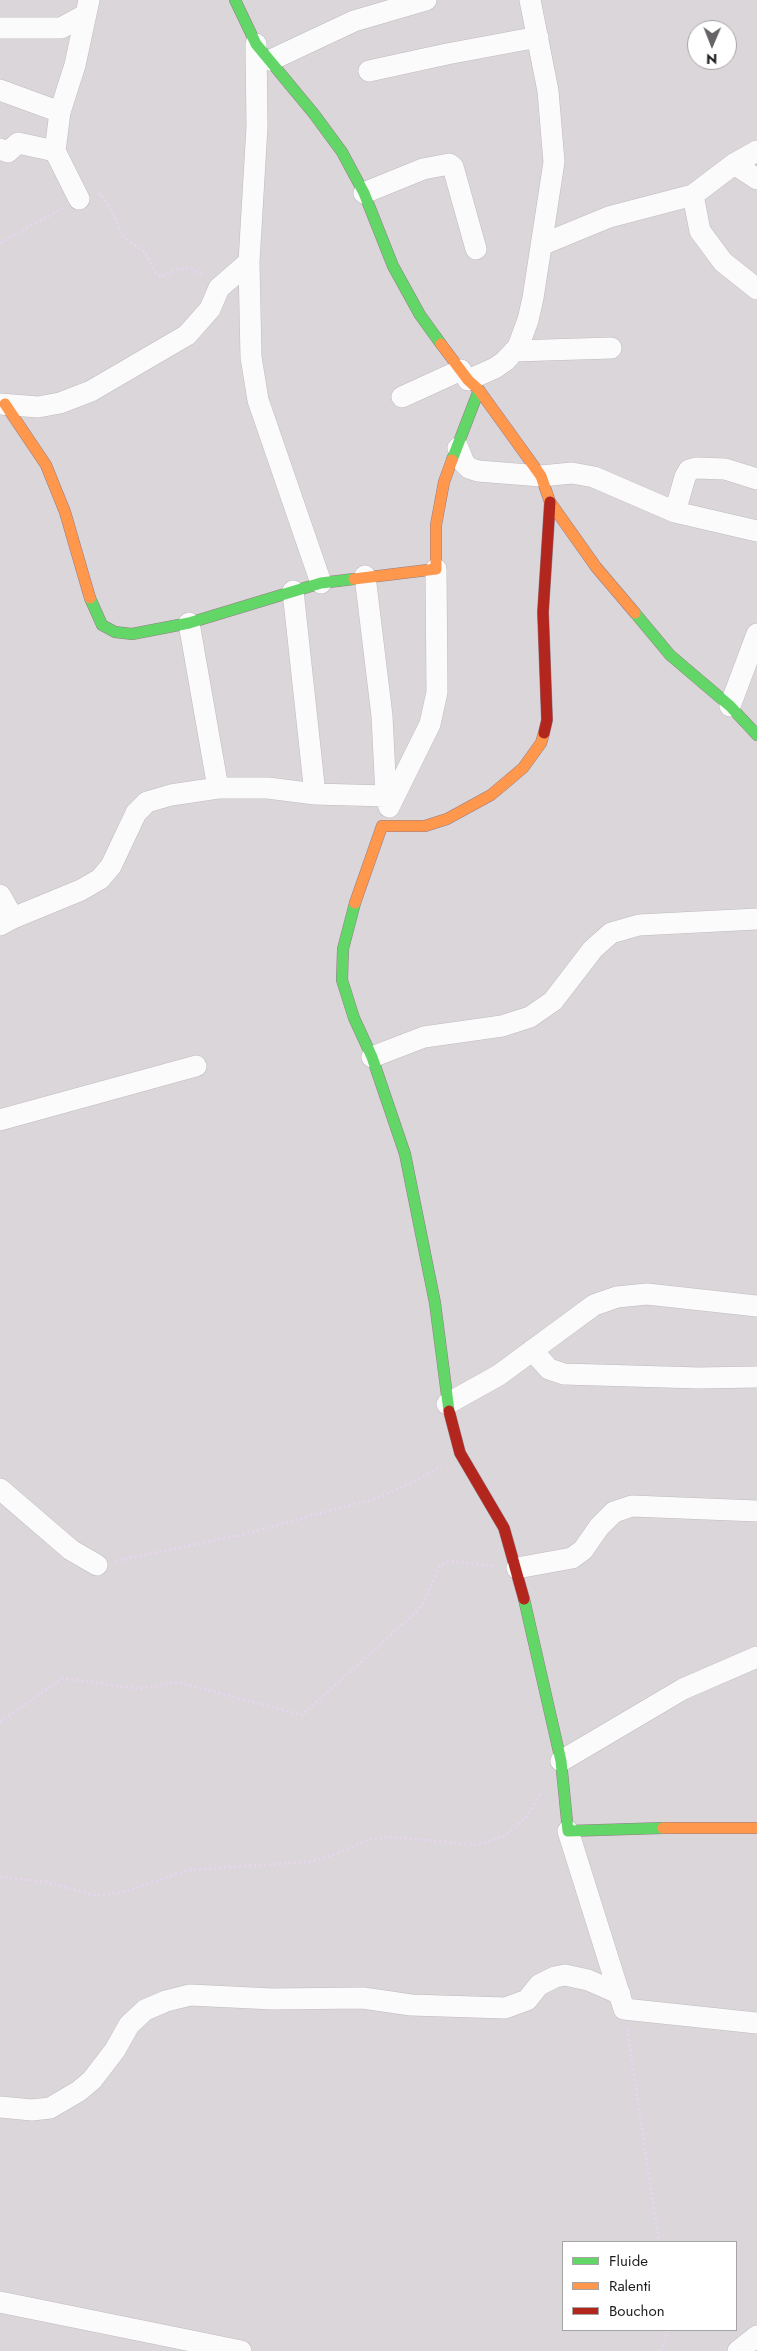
<!DOCTYPE html>
<html>
<head>
<meta charset="utf-8">
<style>
  body { margin:0 }
  #map { position:relative; width:757px; height:2351px; overflow:hidden; background:#ece4eb; font-family:Jost,sans-serif }
  canvas { display:block }
  .legend { position:absolute; left:562px; top:2241px; width:175px; height:90px; box-sizing:border-box; background:#fff; border:1px solid #a5a5a5; margin:0; padding:6px 9px; list-style:none; font-size:15px; color:#1d1d1d }
  .legend li { display:flex; align-items:center; gap:10px; height:25px }
  .legend b { width:25px; border:1px solid #a5a5a5 }
  .north { position:absolute; left:687px; top:20px; width:50px; height:50px; box-sizing:border-box; background:#fff; border:1px solid #a5a5a5; border-radius:50%; rotate:181deg; font-size:14px; font-weight:700; line-height:20px; text-align:center; color:#1d1d1d }
  .north::after { content:''; display:block; margin:auto; width:18px; height:22px; background:#656365; clip-path:polygon(50% 0,100% 100%,50% 72%,0 100%) }
</style>
</head>
<body>
<div id="map">
<canvas width="757" height="2351"></canvas>
<ul class="legend">
<li><b style="height:6px;background:#63d668"></b>Fluide</li>
<li><b style="height:6px;background:#ff974d"></b>Ralenti</li>
<li><b style="height:6px;background:#b3261e"></b>Bouchon</li>
</ul>
<div class="north">N</div>
</div>
<script>
const ctx = document.querySelector('canvas').getContext('2d');
ctx.lineJoin = 'round';
function fillPath(path, color) {
  ctx.fillStyle = color;
  ctx.fill(path, 'evenodd');
}
function poly(rows) {
  const path = new Path2D();
  for (const r of rows) {
    path.moveTo(r[0], r[1]);
    for (let i = 2; i < r.length; i += 2) path.lineTo(r[i], r[i + 1]);
  }
  return path;
}
function stroke(path, color, width, dash) {
  ctx.strokeStyle = color;
  ctx.lineWidth = width;
  ctx.lineCap = dash ? 'butt' : 'round';
  ctx.setLineDash(dash || []);
  ctx.stroke(path);
}
fillPath(poly([
  [0,0,757,0,757,2351,0,2351],
  [697,30,727,30,727,60,697,60],
  [563,2242,736,2242,736,2330,563,2330]
]), '#dad6da');
const street = poly([
  [0,28,61,28,85,15],
  [271,60,354,21,426,0],
  [369,71,447,54,538,37],
  [0,90,60,112],
  [0,149,8,152,18,143,55,151],
  [734,164,757,179],
  [364,193,423,169,449,164,453,167,455,174,476,249],
  [693,195,700,231,723,262,757,289],
  [79,199,55,151,60,112,75,65,89,0],
  [541,245,609,217,693,195,734,164,757,151],
  [249,262,251,357,258,400,321,583],
  [514,351,611,348],
  [468,380,495,368,505,361,518,347,528,320,533,298,554,162,548,91,530,0],
  [402,397,461,370],
  [0,404,38,407,60,403,91,391,187,335,210,309,219,288,249,262,257,127,256,44],
  [458,448,464,463,469,468,478,471,541,476,572,473,594,477,675,512,757,531],
  [675,512,685,477,689,470,696,468,725,469,757,479],
  [365,576,382,716,386,796],
  [293,591,315,794],
  [730,706,757,634],
  [218,788,268,788,315,794,386,796,389,807,430,724,437,692,436,569],
  [0,895,13,918],
  [0,925,13,918,81,890,100,879,111,866,136,813,147,802,171,795,218,788,189,623],
  [372,1057,424,1037,502,1026,530,1017,553,1001,593,949,611,933,639,925,757,919],
  [0,1120,196,1066],
  [532,1350,549,1369,564,1374,699,1378,757,1377],
  [447,1404,499,1375,594,1305,617,1297,647,1294,757,1306],
  [0,1489,71,1550,97,1565],
  [517,1568,572,1558,583,1550,599,1527,614,1512,632,1506,757,1511],
  [561,1761,683,1689,757,1657],
  [568,1831,624,2009,757,2023],
  [0,2107,32,2110,50,2108,79,2091,92,2080,115,2050,129,2025,145,2010,166,2001,190,1995,273,1999,363,1998,411,2005,505,2008,527,2000,539,1985,555,1977,565,1975,588,1980,620,1994],
  [0,2302,241,2351],
  [738,2351,757,2336]
]);
const fast = poly([
  [235,0,256,44,314,114,342,152,364,193,393,266,420,315,441,344],
  [452,460,479,390],
  [90,598,102,625,115,632,132,634,189,623,321,583,354,579],
  [635,613,670,655,730,706,757,735],
  [355,903,343,949,342,980,354,1018,372,1057,405,1154,435,1303,449,1411],
  [524,1599,561,1761,568,1831,663,1828]
]);
const slow = poly([
  [441,344,468,380,479,390,541,476,550,502,596,567,635,613],
  [5,404,46,465,65,512,90,598],
  [354,579,436,569,436,525,444,482,452,460],
  [355,903,382,826,425,826,447,819,491,795,523,768,541,743,544,733],
  [663,1828,757,1828]
]);
const jam = poly([
  [544,733,547,720,543,612,550,502],
  [449,1411,460,1453,504,1528,524,1599]
]);
stroke(street, '#bfbbbe', 22);
stroke(fast, '#967c87', 12);
stroke(slow, '#967c87', 12);
stroke(jam, '#967c87', 12);
stroke(poly([
  [98,194,101,194,111,209,122,236,145,252,156,273,161,277,178,269,186,268,194,270,203,276],
  [0,243,63,208],
  [115,1561,241,1535,377,1498,422,1478,441,1466],
  [0,1722,63,1678,139,1689,177,1682,302,1715,414,1614,424,1602,439,1567,449,1561,494,1566],
  [0,1877,47,1882,96,1896,127,1891,188,1870,309,1862,330,1856,368,1840,391,1837,478,1845,505,1836,526,1817,541,1793],
  [627,2029,659,2242],
  [661,2351,668,2330]
]), '#e4d6eb', 3, [2.5, 2.5]);
stroke(street, '#fcfbfc', 21);
stroke(fast, '#63d668', 11);
stroke(slow, '#ff974d', 11);
stroke(jam, '#b3261e', 11);
</script>
</body>
</html>
